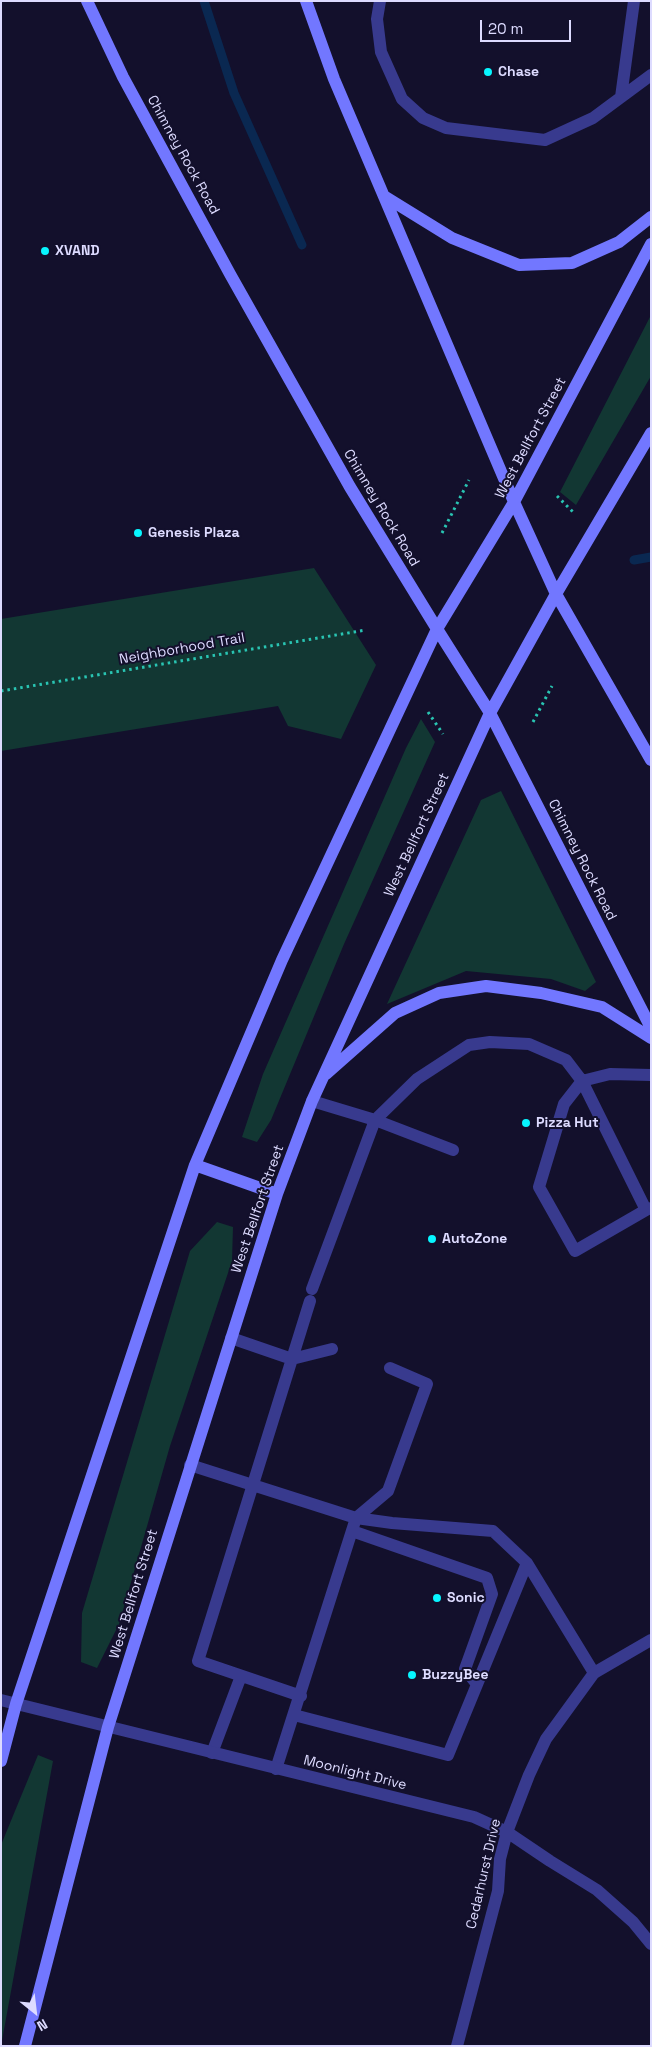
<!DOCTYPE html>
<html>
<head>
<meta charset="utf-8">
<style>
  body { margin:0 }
  #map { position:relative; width:652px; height:2047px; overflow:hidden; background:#13102c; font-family:"Space Grotesk",sans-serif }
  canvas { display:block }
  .frame { position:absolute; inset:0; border:2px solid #dddbff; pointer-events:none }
  .north { position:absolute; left:10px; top:1987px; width:50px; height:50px; -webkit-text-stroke:4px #13102c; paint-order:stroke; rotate:151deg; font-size:14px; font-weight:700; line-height:20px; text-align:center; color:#dddbff }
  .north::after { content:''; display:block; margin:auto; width:18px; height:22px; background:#dddbff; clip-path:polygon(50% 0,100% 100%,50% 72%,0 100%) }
  .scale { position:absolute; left:480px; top:20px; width:91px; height:22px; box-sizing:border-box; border:2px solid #dddbff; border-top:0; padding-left:6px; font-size:15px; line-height:18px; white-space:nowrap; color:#dddbff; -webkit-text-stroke:4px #13102c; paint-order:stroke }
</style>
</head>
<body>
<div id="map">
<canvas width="652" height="2047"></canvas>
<div class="frame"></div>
<div class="north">N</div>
<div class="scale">20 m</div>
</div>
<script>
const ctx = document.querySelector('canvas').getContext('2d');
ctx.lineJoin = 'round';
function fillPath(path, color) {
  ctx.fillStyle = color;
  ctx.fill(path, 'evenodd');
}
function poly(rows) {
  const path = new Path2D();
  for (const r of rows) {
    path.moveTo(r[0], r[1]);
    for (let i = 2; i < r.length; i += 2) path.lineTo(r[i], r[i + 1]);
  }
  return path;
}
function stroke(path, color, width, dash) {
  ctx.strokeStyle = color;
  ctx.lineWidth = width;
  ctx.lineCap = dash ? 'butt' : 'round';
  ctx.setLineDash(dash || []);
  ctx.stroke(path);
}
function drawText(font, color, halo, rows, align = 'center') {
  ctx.font = font + ' "Space Grotesk",sans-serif';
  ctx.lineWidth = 4;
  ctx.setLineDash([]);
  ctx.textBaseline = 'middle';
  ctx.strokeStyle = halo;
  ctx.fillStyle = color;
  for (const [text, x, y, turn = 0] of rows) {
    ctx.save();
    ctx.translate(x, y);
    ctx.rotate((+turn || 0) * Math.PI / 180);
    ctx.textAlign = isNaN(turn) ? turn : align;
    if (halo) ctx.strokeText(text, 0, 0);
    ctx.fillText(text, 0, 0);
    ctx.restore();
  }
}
fillPath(poly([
  [651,315,651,376,576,505,560,492],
  [314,568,376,665,341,739,288,726,278,706,1,751,1,619],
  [421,719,435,742,344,944,271,1120,257,1142,242,1137,263,1074,406,748],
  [501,791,596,982,585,991,551,979,466,971,387,1004,481,800],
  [217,1222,233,1227,232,1261,170,1446,119,1624,97,1668,81,1662,82,1613,190,1251],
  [38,1755,53,1761,1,2046,1,1845]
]), '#123733');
stroke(poly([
  [204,1,234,93,302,245],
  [634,560,651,557]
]), '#0a2851', 9);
stroke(poly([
  [557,496,573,512],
  [442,533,469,480],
  [1,691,366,630],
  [428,712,443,734],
  [533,722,552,686]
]), '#29c4b2', 3, [2.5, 4]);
stroke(poly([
  [380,1,377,19,381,52,402,99,423,118,446,128,545,140,593,118,651,75],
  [621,97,634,1],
  [312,1101,375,1120,453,1150],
  [646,1210,575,1251,539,1187,564,1104,582,1081,610,1074,651,1075],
  [312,1289,375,1120,417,1079,469,1045,490,1042,529,1044,566,1060,582,1081,646,1210,651,1208],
  [231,1338,292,1359,332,1349],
  [190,1465,356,1518,392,1523,493,1531,527,1563,594,1673],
  [352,1531,487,1578,492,1594,465,1669,476,1683],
  [301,1696,198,1661,310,1301],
  [294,1715,448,1755,527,1563],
  [212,1753,241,1676],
  [276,1769,356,1518,388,1491,427,1384,390,1368]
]), '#383a8e', 12);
stroke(poly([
  [1,1700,474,1817,507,1832,550,1861,597,1890,633,1922,651,1944],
  [457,2046,498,1891,500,1859,507,1832,529,1775,546,1739,594,1673,651,1640]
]), '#383a8e', 12);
stroke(poly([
  [87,1,123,77,230,274,350,487,437,629,490,713,651,1028],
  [306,1,334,79,514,502,556,594,651,760],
  [384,196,452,238,519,265,572,263,619,242,651,217],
  [326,1074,395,1013,439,993,486,986,541,993,602,1007,651,1038],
  [195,1165,277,1194],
  [1,1761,16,1704,195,1165,282,960,437,629,514,502,651,244],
  [25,2046,108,1727,277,1194,312,1101,490,713,556,594,651,433]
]), '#7277ff', 12);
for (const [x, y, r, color] of [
  [488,72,5,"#07f5ff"],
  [45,251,5,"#07f5ff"],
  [138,533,5,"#07f5ff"],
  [526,1123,5,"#07f5ff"],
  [432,1239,5,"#07f5ff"],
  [437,1598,5,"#07f5ff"],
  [412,1675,5,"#07f5ff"]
]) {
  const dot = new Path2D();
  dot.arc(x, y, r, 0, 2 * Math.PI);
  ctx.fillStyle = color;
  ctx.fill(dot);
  stroke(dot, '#13102c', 2);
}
drawText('bold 14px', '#dddbff', '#13102c', [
  ["Chase",498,72],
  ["XVAND",55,251],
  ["Genesis Plaza",148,533],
  ["Pizza Hut",536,1123],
  ["AutoZone",442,1239],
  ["Sonic",447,1598],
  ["BuzzyBee",422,1675]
], 'left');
drawText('14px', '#dddbff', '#13102c', [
  ["Chimney Rock Road",183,155,61],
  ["West Bellfort Street",531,438,-62],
  ["Chimney Rock Road",381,508,59],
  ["Neighborhood Trail",182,649,-10],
  ["West Bellfort Street",417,835,-65],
  ["Chimney Rock Road",582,860,63],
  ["West Bellfort Street",258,1209,-71],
  ["West Bellfort Street",134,1594,-73],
  ["Moonlight Drive",355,1773,14],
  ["Cedarhurst Drive",484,1874,-77]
]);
</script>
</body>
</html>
